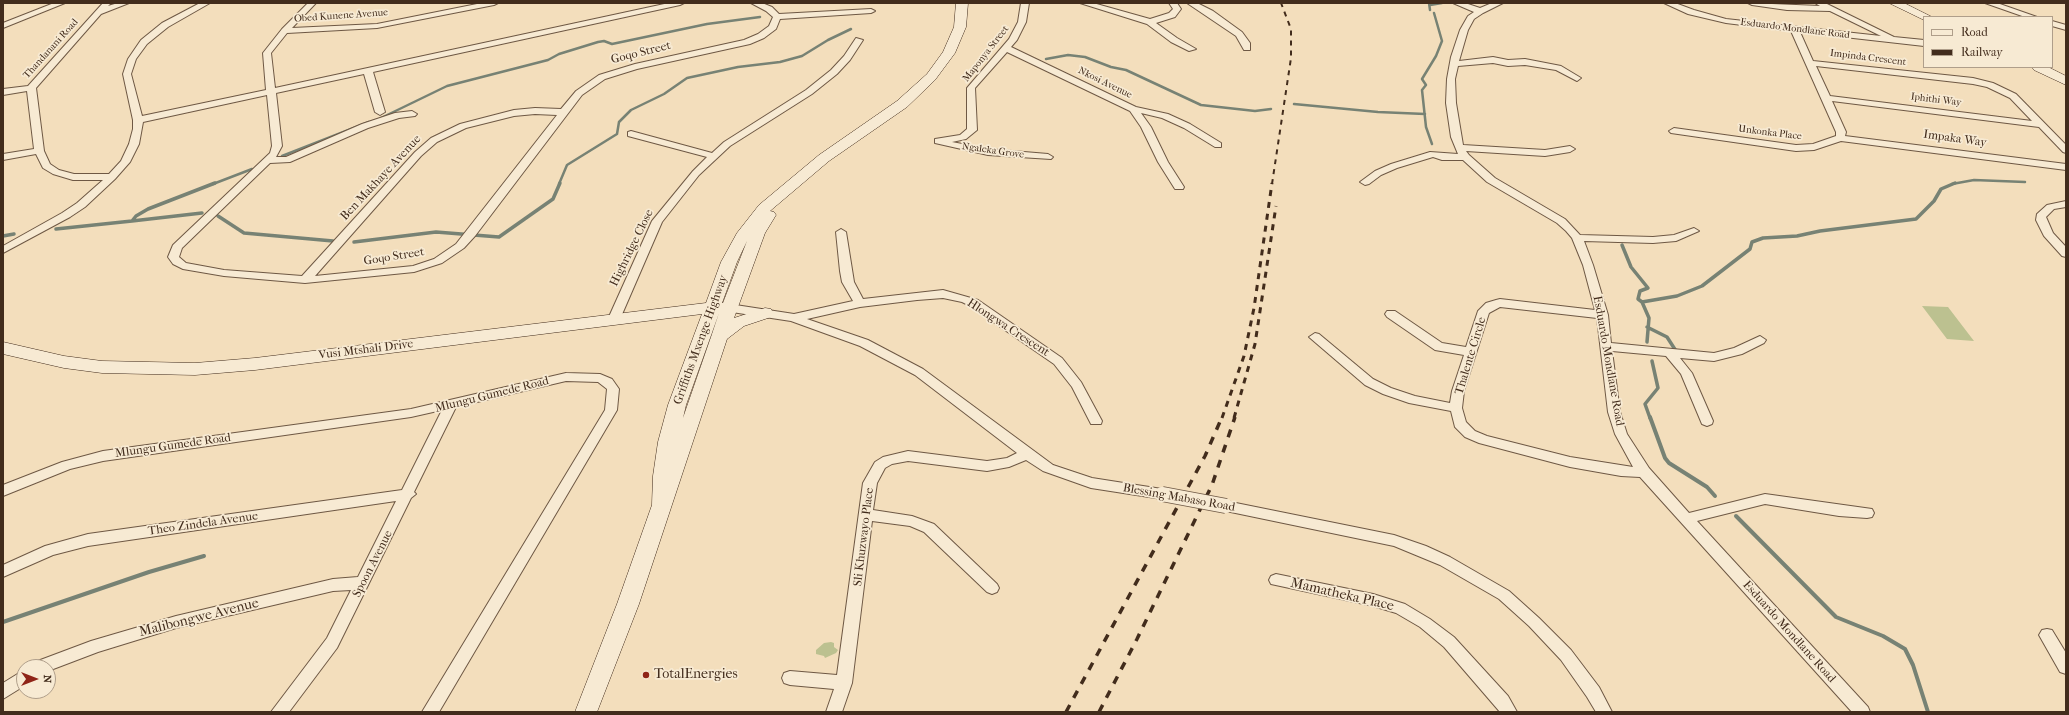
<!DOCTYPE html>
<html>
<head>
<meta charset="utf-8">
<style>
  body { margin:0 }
  #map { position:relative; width:2069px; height:715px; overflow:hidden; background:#f3debc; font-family:"IM FELL French Canon",serif }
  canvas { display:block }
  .frame { position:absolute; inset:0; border:4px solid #422c1c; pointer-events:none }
  .legend { position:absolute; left:1923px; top:16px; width:130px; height:52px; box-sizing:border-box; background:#f7ead3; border:1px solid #af9e8a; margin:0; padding:5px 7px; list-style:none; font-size:12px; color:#422c1c }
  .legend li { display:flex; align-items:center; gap:8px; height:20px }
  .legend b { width:20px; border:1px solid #af9e8a }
  .north { position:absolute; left:16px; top:659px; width:40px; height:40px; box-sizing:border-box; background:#f7ead3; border:1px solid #af9e8a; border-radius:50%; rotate:90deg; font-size:11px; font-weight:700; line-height:16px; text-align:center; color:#422c1c }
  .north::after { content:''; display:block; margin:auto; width:14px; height:18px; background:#8f2418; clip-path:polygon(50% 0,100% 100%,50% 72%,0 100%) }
</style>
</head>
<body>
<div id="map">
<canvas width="2069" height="715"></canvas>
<div class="frame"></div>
<ul class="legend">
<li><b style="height:5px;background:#f7ead3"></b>Road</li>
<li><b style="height:5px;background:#422c1c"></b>Railway</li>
</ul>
<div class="north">N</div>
</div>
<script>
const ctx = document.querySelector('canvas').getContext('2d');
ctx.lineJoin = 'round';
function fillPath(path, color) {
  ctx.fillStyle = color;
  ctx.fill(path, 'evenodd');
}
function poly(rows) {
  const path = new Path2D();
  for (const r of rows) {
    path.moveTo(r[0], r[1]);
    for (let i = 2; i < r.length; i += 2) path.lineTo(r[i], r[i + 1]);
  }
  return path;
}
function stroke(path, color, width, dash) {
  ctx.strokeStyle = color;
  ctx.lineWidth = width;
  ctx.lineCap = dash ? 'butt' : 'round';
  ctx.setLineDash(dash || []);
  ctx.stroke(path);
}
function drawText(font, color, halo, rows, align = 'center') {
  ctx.font = font + ' "IM FELL French Canon",serif';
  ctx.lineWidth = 3.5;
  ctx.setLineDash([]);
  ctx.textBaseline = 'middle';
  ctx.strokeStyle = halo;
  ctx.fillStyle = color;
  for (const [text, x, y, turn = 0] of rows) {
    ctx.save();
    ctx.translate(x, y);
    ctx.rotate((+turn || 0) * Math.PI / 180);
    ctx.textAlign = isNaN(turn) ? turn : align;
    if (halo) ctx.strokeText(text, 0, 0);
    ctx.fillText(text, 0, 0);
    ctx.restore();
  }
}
fillPath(poly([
  [1922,306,1948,307,1974,341,1947,339],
  [831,642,834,643,834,647,838,650,836,653,825,658,824,656,816,654,816,650,824,643]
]), '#bcc190');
stroke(poly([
  [1429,3,1430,10],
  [1430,5,1442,3],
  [1046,59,1068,55,1085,57,1111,67,1126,70,1201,105,1255,111,1271,109],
  [1294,104,1378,112,1425,114],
  [381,118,447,86,548,60,559,54,598,42,604,41,612,44,707,24,760,17],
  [1432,144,1426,127,1422,90,1426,85,1422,79,1436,56,1442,41,1434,13],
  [282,156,369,122],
  [213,184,252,169],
  [559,184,567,165,617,134,619,122,631,110,664,94,687,78,738,67,780,62,802,56,828,40,851,29],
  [1952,184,1974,180,2025,182]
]), '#778274', 2.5);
stroke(poly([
  [218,216,244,233,333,241],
  [132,221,202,213],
  [56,229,132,221,136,216,148,209,215,183],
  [3,236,14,234],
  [354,242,436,232,499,237,553,199,560,183],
  [1622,245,1631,267,1648,288,1640,291,1638,299,1642,302,1649,318,1647,342],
  [1642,302,1677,296,1702,286,1750,249,1752,242,1763,238,1797,236,1820,231,1916,219,1934,201,1941,189,1955,183],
  [1647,327,1667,337,1676,351],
  [1650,418,1645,404,1658,388,1652,361]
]), '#778274', 3.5);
stroke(poly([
  [1650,417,1665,458,1669,463,1707,487,1715,496],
  [1736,516,1836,617,1883,636,1905,649,1913,665,1928,712],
  [3,622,149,572,204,556]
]), '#778274', 4);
const street = poly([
  [54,3,65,3,3,28,3,23,54,3],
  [103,3,111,3,108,6,118,3,129,3,101,14,36,88,44,151,50,164,59,170,74,174,109,174,121,161,129,144,133,129,133,120,123,74,128,59,141,40,162,23,200,3,210,3,168,27,147,44,136,59,131,74,142,116,266,90,263,53,282,29,308,3,316,3,292,28,377,24,482,3,498,3,494,5,377,28,287,33,271,53,275,88,669,3,684,3,680,5,373,72,385,112,380,115,375,112,364,74,276,93,282,146,276,157,286,157,362,124,395,113,412,111,417,114,415,116,399,118,368,128,290,162,270,163,182,248,179,257,186,263,224,270,302,276,415,152,431,138,460,124,514,110,535,108,561,109,576,91,599,75,635,64,744,40,758,34,769,26,773,17,766,11,751,3,762,3,772,7,779,14,871,9,875,11,871,13,780,19,776,29,764,38,750,44,637,69,605,79,582,95,475,236,464,248,442,263,414,272,305,283,224,276,183,269,173,264,168,257,173,245,270,153,272,146,267,95,143,122,139,144,130,162,115,179,85,207,70,217,3,253,3,246,62,213,77,203,103,180,73,180,53,174,43,168,36,154,3,160,3,154,34,149,27,91,3,95,3,89,28,86,103,3],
  [535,114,557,115,456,244,434,259,413,266,315,276,421,156,437,142,466,128,514,116,535,114],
  [1021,3,1029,3,1026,22,1017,40,1011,47,1136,107,1168,114,1190,124,1221,143,1221,147,1215,147,1184,128,1162,118,1141,113,1151,127,1168,162,1184,187,1183,189,1175,189,1158,162,1141,127,1130,111,1007,52,975,88,977,130,966,139,952,142,988,149,1048,154,1053,157,1051,159,988,155,935,143,935,139,960,135,967,129,967,88,1009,39,1018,22,1021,3],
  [1080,3,1093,3,1150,19,1169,13,1173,9,1169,3,1177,3,1181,9,1175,17,1156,23,1177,38,1196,49,1189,51,1171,42,1147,24,1080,3],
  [1187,3,1197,3,1213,11,1242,32,1250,43,1250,50,1244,50,1236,36,1187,3],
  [1453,3,1465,3,1480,8,1492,3,1503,3,1483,13,1474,19,1468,30,1459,61,1493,57,1508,60,1525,59,1561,66,1581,78,1577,81,1556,70,1525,65,1508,66,1493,63,1458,66,1455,79,1456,103,1463,145,1545,150,1570,146,1575,149,1570,152,1545,156,1466,151,1469,155,1495,178,1565,219,1580,235,1653,237,1674,235,1694,228,1699,231,1676,241,1653,243,1584,241,1593,265,1608,315,1611,343,1714,353,1734,348,1760,336,1766,340,1764,343,1742,354,1714,361,1680,358,1692,373,1713,421,1712,424,1707,426,1702,424,1681,374,1666,356,1612,351,1620,412,1627,434,1649,468,1689,513,1765,494,1872,509,1874,513,1872,517,1867,518,1839,516,1765,504,1697,521,1868,707,1870,712,1852,712,1640,477,1621,476,1570,467,1479,443,1465,437,1455,427,1451,411,1409,403,1383,394,1365,385,1309,337,1315,333,1319,334,1373,379,1391,388,1415,396,1450,403,1452,391,1464,355,1435,350,1387,317,1385,314,1387,311,1395,311,1442,343,1466,347,1478,311,1486,303,1496,300,1500,299,1595,310,1583,265,1572,238,1566,231,1557,223,1487,182,1463,160,1442,160,1433,157,1397,168,1381,175,1369,184,1365,185,1360,182,1375,171,1391,164,1430,152,1458,154,1451,137,1446,103,1447,79,1451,57,1460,30,1468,16,1474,12,1453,3],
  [1500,307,1597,318,1608,412,1615,434,1633,467,1570,457,1487,436,1475,431,1466,422,1462,408,1464,391,1489,313,1500,307],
  [1664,3,1675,3,1694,10,1726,19,1881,36,1830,11,1787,10,1752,5,1748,3,1820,6,1815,3,1825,3,1894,37,1924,40,1924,46,1800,32,1813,61,1973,78,1993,83,2016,94,2066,145,2066,153,2063,152,2039,127,1832,101,1846,132,1845,136,2066,164,2066,170,1841,141,1814,150,1796,151,1671,133,1669,131,1674,128,1796,145,1813,144,1836,136,1836,132,1791,31,1726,23,1688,14,1664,3],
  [1816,66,1973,84,1987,87,2010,98,2032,121,1830,96,1816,66],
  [1985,3,1997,3,2037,17,2025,17,1985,3],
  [2052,21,2066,25,2066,30,2052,26,2052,21],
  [856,38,863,40,850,60,837,74,812,94,730,146,699,175,662,222,620,319,618,322,610,322,608,319,652,221,693,171,707,157,628,136,628,132,631,131,712,153,724,142,806,90,831,70,844,56,856,38],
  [2066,201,2066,207,2054,209,2046,217,2053,233,2066,247,2066,257,2062,256,2044,236,2036,220,2037,214,2047,205,2066,201],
  [841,229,846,232,854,282,863,299,943,290,978,300,1062,358,1081,382,1102,421,1101,424,1091,424,1072,387,1054,364,970,306,962,302,943,298,917,300,860,307,807,319,868,340,923,369,1053,465,1092,478,1162,489,1167,490,1169,494,1167,498,1162,499,1091,488,1043,471,1026,460,1009,467,987,471,908,461,892,464,885,468,877,483,873,510,912,516,934,524,997,584,999,588,997,592,992,594,987,592,924,532,910,526,872,521,852,683,842,712,826,712,834,689,790,685,784,683,782,678,784,673,790,671,837,675,863,483,875,462,883,457,908,451,987,461,1007,458,1017,453,915,375,860,346,791,321,725,311,723,308,729,304,794,314,853,301,842,282,840,271,836,232,841,229],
  [566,373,600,374,612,379,619,389,617,410,439,712,422,712,605,410,607,389,598,382,566,381,456,407,414,492,416,494,411,498,337,648,289,712,271,712,327,638,351,590,333,591,176,628,98,652,48,671,48,667,33,667,35,662,91,641,176,616,333,579,358,577,396,501,88,546,53,555,3,577,3,565,45,546,88,534,402,490,442,410,411,417,103,461,70,469,3,496,3,485,62,462,103,451,411,409,566,373],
  [1226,501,1394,535,1426,546,1450,557,1509,591,1539,618,1571,650,1599,687,1612,712,1596,712,1587,697,1561,660,1529,626,1499,599,1440,565,1394,546,1221,510,1219,506,1221,502,1226,501],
  [1276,574,1373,594,1405,604,1430,619,1454,637,1508,696,1517,712,1500,712,1444,647,1420,627,1396,613,1373,606,1271,584,1269,580,1271,576,1276,574],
  [2047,629,2052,630,2066,653,2066,674,2060,672,2039,635,2042,630,2047,629],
  [24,670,24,686,3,699,3,683,24,670]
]);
const secondary = poly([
  [956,3,968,3,966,27,955,53,935,80,907,107,829,161,770,211,774,212,776,215,765,233,734,318,765,308,771,309,773,313,771,317,744,326,727,339,639,604,597,712,575,712,617,604,652,505,653,476,658,442,668,405,702,314,255,370,195,375,102,373,64,368,3,354,3,342,64,356,102,361,195,363,255,358,706,303,721,262,737,233,759,205,819,155,897,101,927,74,943,52,954,27,956,3],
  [747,241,723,303,722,303,737,262,747,241],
  [719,313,711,337,683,418,686,405,719,313],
  [1889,3,1904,3,1932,17,1924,17,1924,20,1922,19,1889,3],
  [2032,67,2048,67,2066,76,2066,85,2034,70,2032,67]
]);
stroke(street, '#6e5844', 2);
stroke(secondary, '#422c1c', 1);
fillPath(street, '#f7ead3');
fillPath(secondary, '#f7ead3');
stroke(poly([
  [1272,184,1291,58,1291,29,1281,3]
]), '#422c1c', 2, [5, 5]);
stroke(poly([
  [1222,418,1244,356,1254,308,1272,183],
  [1234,418,1255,344,1276,206]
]), '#422c1c', 3, [6, 6]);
stroke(poly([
  [1066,712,1205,456,1222,417],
  [1099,712,1137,639,1212,485,1235,417]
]), '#422c1c', 3.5, [8, 8]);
const streetBridge = poly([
  [1162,494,1226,506]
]);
stroke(streetBridge, '#6e5844', 16, []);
stroke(streetBridge, '#f7ead3', 14);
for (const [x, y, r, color] of [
  [646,675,4,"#8f2418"]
]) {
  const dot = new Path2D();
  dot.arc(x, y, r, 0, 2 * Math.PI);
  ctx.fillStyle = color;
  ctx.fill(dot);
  stroke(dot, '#f7ead3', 1.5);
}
drawText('10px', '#422c1c', '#f7ead3', [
  ["Obed Kunene Avenue",341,16,-4],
  ["Esduardo Mondlane Road",1795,29,7],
  ["Thandanani Road",51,49,-48],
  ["Maponya Street",986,54,-52],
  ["Impinda Crescent",1868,58,7],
  ["Nkosi Avenue",1105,83,26],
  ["Iphithi Way",1936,100,7],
  ["Unkonka Place",1770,133,7],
  ["Ngaleka Grove",993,151,8]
]);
drawText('12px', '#422c1c', '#f7ead3', [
  ["Goqo Street",641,53,-14],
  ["Impaka Way",1955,139,8],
  ["Ben Makhaye Avenue",381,178,-47],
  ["Highridge Close",632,248,-64],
  ["Goqo Street",394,257,-9],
  ["Hlongwa Crescent",1008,328,33],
  ["Griffiths Mxenge Highway",701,340,-70],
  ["Vusi Mtshali Drive",366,350,-7],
  ["Thalente Circle",1471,356,-73],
  ["Esduardo Mondlane Road",1608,361,80],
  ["Mlungu Gumede Road",492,395,-14],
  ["Mlungu Gumede Road",173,446,-8],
  ["Blessing Mabaso Road",1179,498,10],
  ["Theo Zindela Avenue",203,524,-8],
  ["Sli Khuzwayo Place",864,537,-83],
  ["Spoon Avenue",373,564,-63],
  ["Esduardo Mondlane Road",1789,632,48]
]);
drawText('14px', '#422c1c', '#f7ead3', [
  ["Mamatheka Place",1342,595,13],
  ["Malibongwe Avenue",199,618,-14]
]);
drawText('14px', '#422c1c', '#f7ead3', [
  ["TotalEnergies",654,675]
], 'left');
</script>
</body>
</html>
